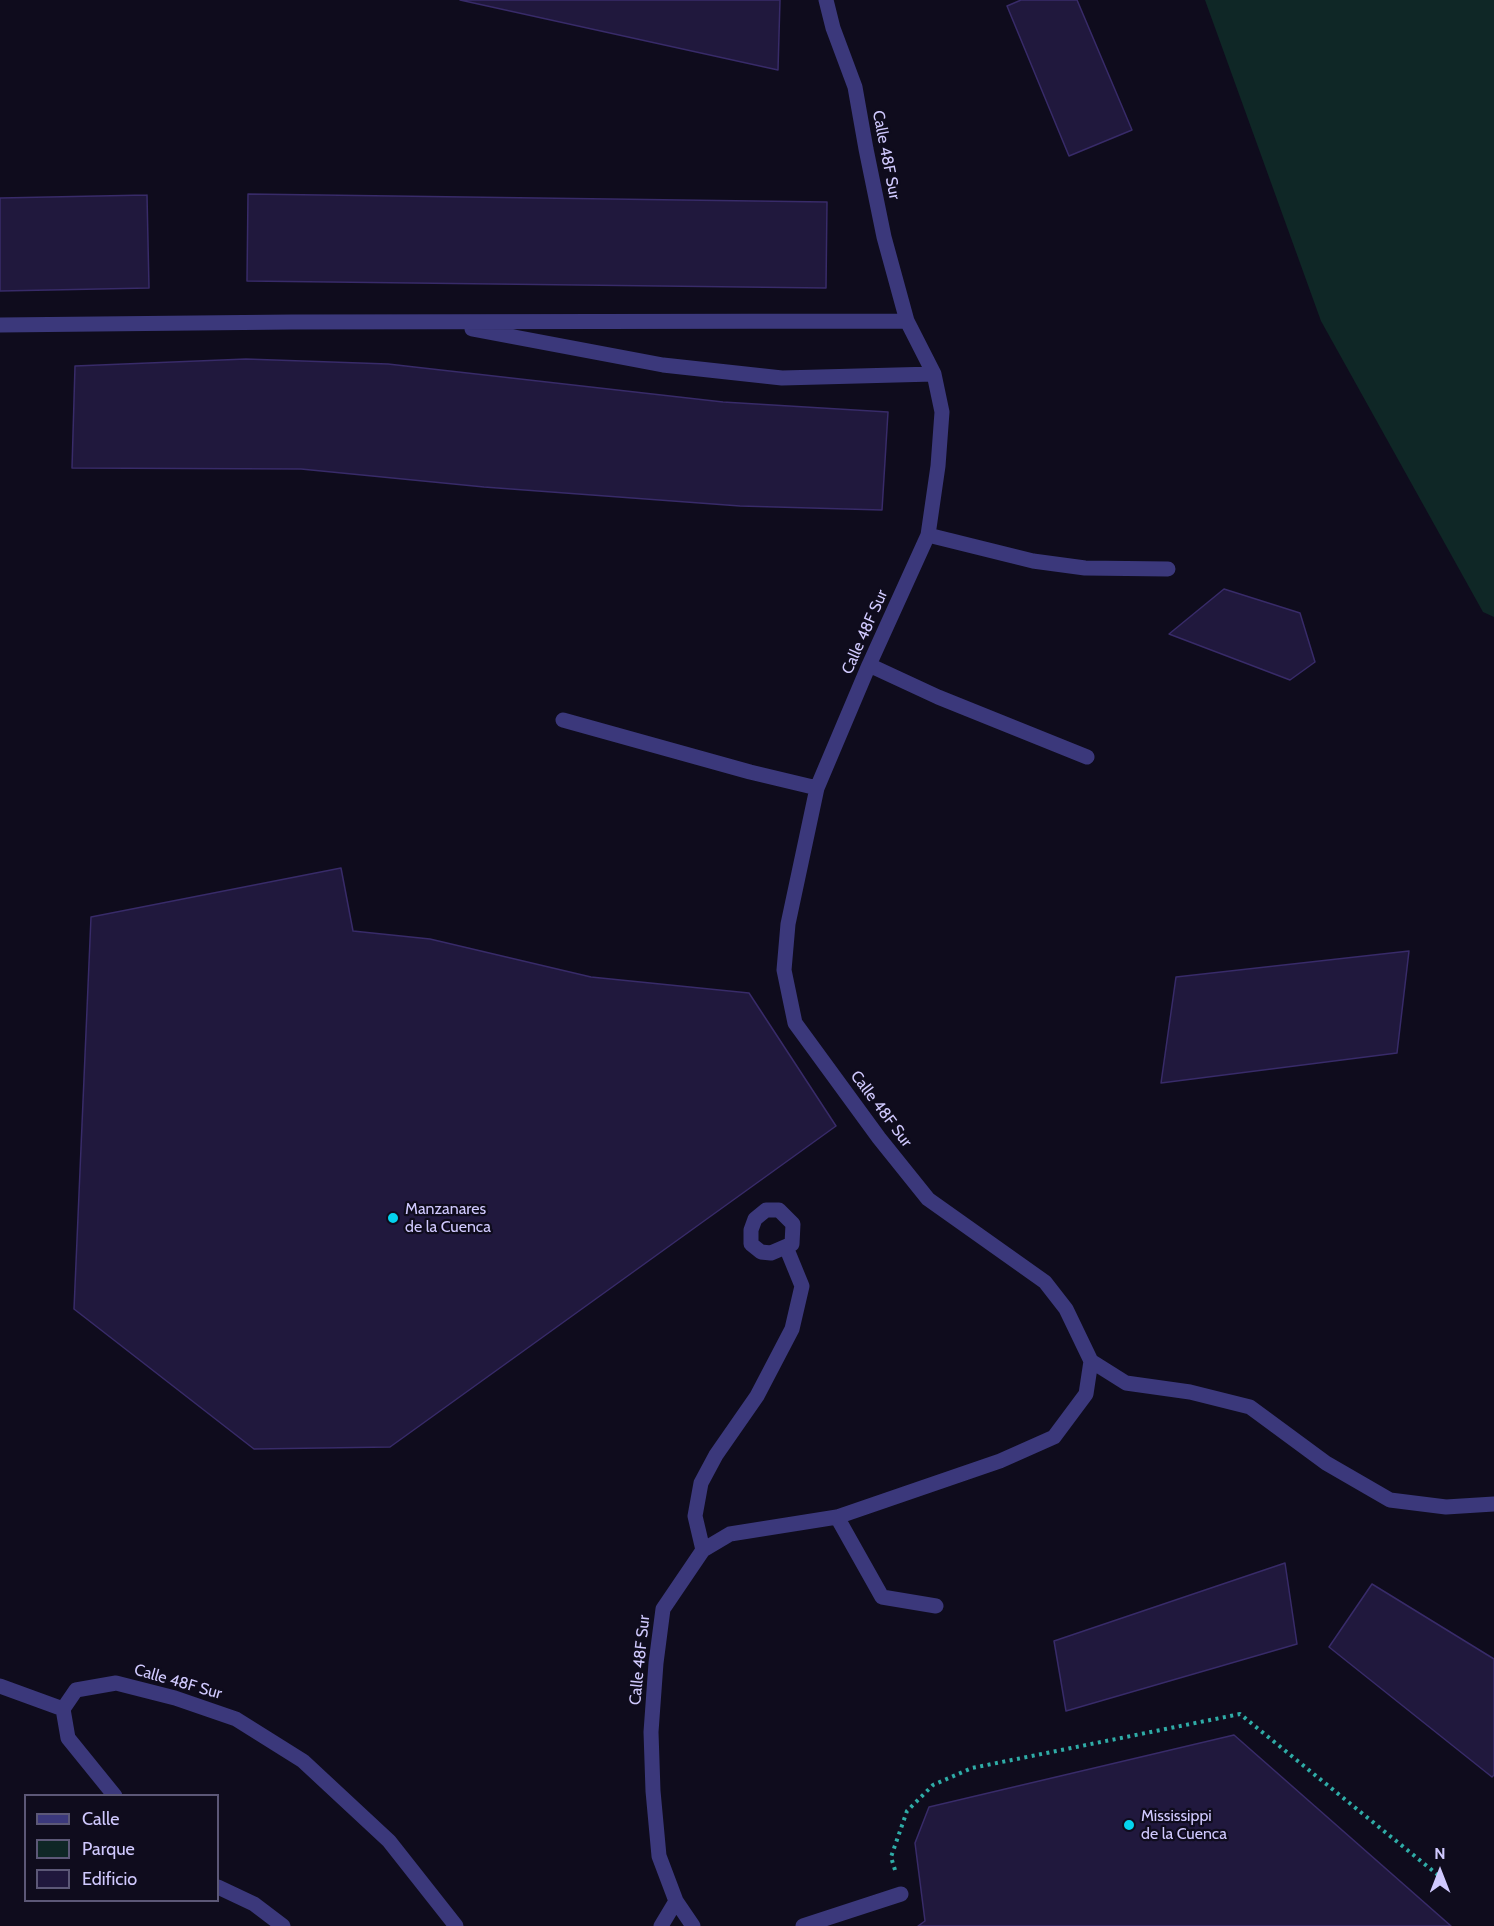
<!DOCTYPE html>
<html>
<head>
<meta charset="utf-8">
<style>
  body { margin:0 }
  #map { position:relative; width:1494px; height:1926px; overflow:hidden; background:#0f0c1d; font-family:Cabin,sans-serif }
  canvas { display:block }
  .legend { position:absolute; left:24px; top:1794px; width:195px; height:108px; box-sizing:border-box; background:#0f0c1d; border:2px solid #5c5877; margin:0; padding:8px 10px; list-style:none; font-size:18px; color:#d0c9fe }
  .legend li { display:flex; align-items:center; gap:12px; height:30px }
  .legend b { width:30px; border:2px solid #5c5877 }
  .north { position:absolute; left:1410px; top:1842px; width:60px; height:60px; -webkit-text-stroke:4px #0f0c1d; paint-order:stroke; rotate:0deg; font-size:16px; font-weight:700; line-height:24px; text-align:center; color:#d0c9fe }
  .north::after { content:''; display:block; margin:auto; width:21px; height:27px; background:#d0c9fe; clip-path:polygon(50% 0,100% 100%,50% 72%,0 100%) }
</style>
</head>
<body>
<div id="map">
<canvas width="1494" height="1926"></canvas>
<ul class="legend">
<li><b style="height:8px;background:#3b387b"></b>Calle</li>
<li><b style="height:16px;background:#0f2726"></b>Parque</li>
<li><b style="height:16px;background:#20183d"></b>Edificio</li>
</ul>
<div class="north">N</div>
</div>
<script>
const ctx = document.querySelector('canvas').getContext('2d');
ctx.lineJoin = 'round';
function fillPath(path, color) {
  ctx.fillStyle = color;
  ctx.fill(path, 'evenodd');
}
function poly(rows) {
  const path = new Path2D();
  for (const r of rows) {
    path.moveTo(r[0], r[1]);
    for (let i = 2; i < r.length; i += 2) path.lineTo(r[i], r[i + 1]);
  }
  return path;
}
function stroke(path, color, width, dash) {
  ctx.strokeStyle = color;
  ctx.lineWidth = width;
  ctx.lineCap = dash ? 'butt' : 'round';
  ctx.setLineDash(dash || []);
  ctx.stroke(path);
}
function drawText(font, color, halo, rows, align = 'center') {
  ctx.font = font + ' Cabin,sans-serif';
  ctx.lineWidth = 4.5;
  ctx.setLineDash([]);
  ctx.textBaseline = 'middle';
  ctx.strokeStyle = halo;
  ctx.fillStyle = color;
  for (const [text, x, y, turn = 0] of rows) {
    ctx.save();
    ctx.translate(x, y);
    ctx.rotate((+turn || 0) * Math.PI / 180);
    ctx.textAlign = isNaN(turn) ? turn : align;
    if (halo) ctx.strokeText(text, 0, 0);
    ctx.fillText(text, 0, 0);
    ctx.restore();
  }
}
fillPath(poly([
  [1205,0,1494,0,1494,617,1483,612,1321,321]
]), '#0f2726');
const building = poly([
  [460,0,780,0,778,70,460,0],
  [1021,0,1077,0,1132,130,1069,156,1007,6,1021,0],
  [248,194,827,202,826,288,247,281,248,194],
  [147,195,149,288,0,291,0,198,147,195],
  [246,359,388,364,723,402,888,412,882,510,740,506,484,487,301,469,72,468,75,366,246,359],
  [1224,589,1300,613,1315,662,1290,680,1169,634,1224,589],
  [341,868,353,931,430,939,591,977,749,993,836,1126,390,1447,254,1449,74,1309,91,917,341,868],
  [1409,951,1397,1053,1161,1083,1176,977,1409,951],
  [1285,1563,1297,1644,1066,1711,1054,1641,1285,1563],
  [1372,1584,1494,1659,1494,1775,1492,1777,1329,1647,1372,1584],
  [1234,1735,1451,1926,918,1926,925,1921,915,1843,929,1807,1234,1735]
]);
fillPath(building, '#20183d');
stroke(building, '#382b69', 1.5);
stroke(poly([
  [895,1870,891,1857,907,1811,933,1785,972,1768,1240,1714,1438,1875]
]), '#2faca7', 4, [3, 4.5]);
stroke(poly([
  [0,325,292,322,907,321],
  [472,329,663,365,782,378,934,374],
  [928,535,1033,561,1085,568,1168,569],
  [869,665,938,697,1087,757],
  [563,720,750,772,817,788],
  [766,1210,779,1210,793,1224,792,1244,771,1253,761,1252,751,1244,751,1230,755,1219,766,1210],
  [1091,1361,1126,1383,1190,1392,1250,1407,1326,1463,1390,1500,1446,1507,1494,1504],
  [837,1517,882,1597,936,1606],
  [703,1550,695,1516,701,1483,716,1455,757,1396,792,1329,802,1286,786,1247],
  [0,1686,63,1709],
  [115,1796,68,1738,63,1709,76,1690,116,1683,175,1698,236,1719,303,1761,389,1841,456,1926],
  [218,1887,254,1904,283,1926],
  [676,1901,693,1926],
  [661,1926,676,1901,659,1856,653,1791,651,1732,656,1663,663,1609,703,1550,730,1534,837,1517,1000,1461,1054,1437,1086,1394,1091,1361,1066,1309,1045,1282,928,1199,879,1138,795,1023,784,970,788,924,817,788,869,665,928,535,938,466,942,412,934,374,907,321,884,237,866,149,855,87,833,28,826,0],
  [803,1926,901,1894]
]), '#3b387b', 15);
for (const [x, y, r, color] of [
  [393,1218,6,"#04d3ee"],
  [1129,1825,6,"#04d3ee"]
]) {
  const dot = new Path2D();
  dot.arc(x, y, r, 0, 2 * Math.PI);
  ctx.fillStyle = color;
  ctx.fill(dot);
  stroke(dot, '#0f0c1d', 2);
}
drawText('16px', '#d0c9fe', '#0f0c1d', [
  ["Calle 48F Sur",886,155,79],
  ["Calle 48F Sur",865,632,-66],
  ["Calle 48F Sur",881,1109,53],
  ["Calle 48F Sur",640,1660,-84],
  ["Calle 48F Sur",178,1682,16]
]);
drawText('16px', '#d0c9fe', '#0f0c1d', [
  ["Manzanares",405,1209],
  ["de la Cuenca",405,1227],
  ["Mississippi",1141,1816],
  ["de la Cuenca",1141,1834]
], 'left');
</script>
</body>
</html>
